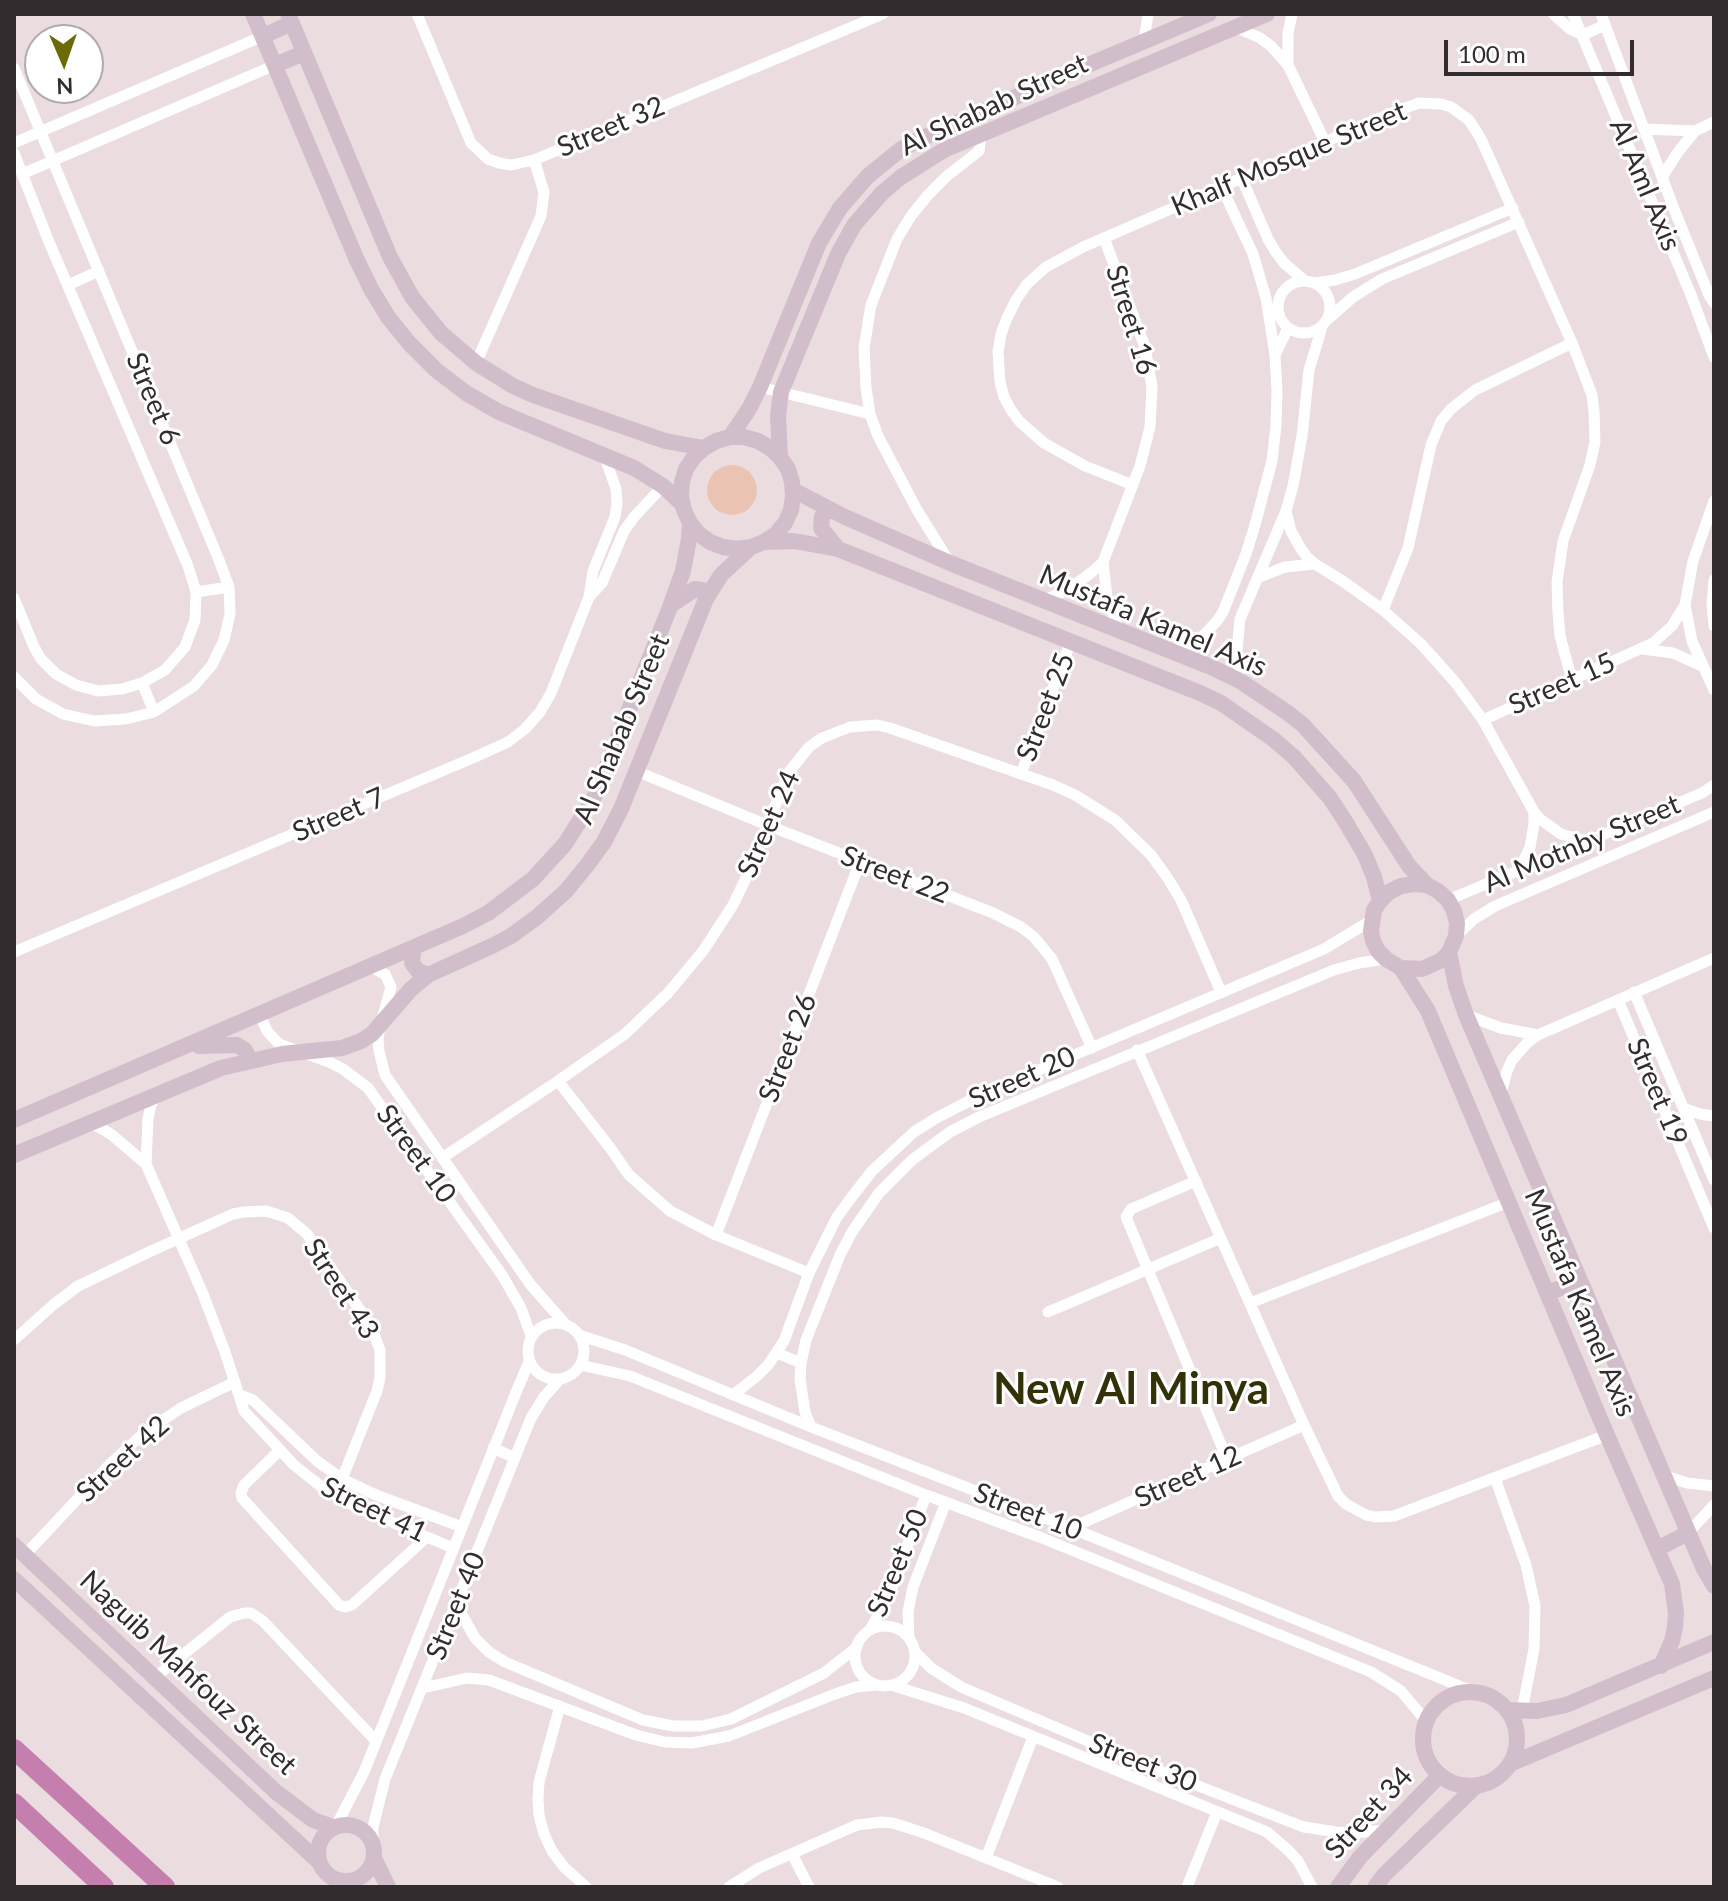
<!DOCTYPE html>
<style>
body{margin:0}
#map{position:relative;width:1728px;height:1901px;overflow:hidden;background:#eadcdf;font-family:Lato,sans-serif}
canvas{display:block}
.frame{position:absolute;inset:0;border:16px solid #322c2e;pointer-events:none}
.north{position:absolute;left:24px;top:24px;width:80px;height:80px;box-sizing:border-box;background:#fff;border:2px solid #adabab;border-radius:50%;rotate:178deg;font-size:22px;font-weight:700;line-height:32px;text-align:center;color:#322c2e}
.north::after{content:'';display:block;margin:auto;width:28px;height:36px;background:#6b6a07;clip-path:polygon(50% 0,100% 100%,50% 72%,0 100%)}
.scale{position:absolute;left:1444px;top:40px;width:190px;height:36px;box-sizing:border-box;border:4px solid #322c2e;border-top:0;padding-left:10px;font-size:24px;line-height:28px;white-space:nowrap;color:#322c2e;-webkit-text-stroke:6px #fff;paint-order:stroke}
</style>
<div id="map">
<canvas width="1728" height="1901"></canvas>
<div class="frame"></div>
<div class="north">N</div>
<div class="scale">100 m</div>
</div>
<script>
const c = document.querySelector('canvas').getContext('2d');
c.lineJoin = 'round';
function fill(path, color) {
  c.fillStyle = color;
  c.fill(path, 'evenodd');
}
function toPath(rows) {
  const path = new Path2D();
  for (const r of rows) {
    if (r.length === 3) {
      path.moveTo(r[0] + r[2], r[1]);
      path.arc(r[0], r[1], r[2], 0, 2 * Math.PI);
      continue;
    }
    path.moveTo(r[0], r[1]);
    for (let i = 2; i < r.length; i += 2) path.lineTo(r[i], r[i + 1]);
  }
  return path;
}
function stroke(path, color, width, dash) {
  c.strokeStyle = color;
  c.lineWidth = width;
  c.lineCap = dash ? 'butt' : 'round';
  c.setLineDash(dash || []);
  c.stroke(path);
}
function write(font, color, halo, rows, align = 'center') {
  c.font = font + ' Lato,sans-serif';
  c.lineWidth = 6;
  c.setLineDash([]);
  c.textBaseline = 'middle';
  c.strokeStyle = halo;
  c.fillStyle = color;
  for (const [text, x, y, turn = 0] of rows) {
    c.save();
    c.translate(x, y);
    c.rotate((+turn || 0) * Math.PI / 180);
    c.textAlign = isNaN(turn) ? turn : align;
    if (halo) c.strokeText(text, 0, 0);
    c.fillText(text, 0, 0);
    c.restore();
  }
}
fill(toPath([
 [732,490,25]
]), '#eac3b3');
stroke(toPath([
 [417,14,471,143,488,159,499,163,511,165,534,160,883,14],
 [1553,14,1570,29,1583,35,1605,25],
 [1573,14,1691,295,1714,357],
 [1601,14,1674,209,1709,295,1714,303],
 [1235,27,1260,38,1271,46,1288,65,1325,142],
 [1144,41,1148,14],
 [1288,65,1288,33,1292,14],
 [14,68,219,560,229,587,230,614,224,640,212,665,194,686,154,712,126,719,94,721,63,714,36,699,14,677],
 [1644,129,1695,131,1714,122],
 [14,143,263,36],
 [14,153,49,242,188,566,196,592,195,620,185,647,165,670,142,683,122,689,98,691,76,685,56,674,41,659,34,647,14,598],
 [22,174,275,65],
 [1662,177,1678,152,1695,131],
 [1242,179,1268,239,1275,251,1284,263,1305,281],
 [1304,307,26],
 [1315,283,1335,280,1355,274,1513,208],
 [68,285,99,271],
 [1328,319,1353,297,1382,279,1519,222],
 [1275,355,1288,328],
 [476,363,541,216,544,192,534,160],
 [760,387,870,414],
 [1133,485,1085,466,1044,443,1020,422,1011,410,1004,397,1000,382,998,352,1001,334,1007,318,1016,300,1027,284,1046,267,1083,247,1394,112,1419,103,1441,104,1451,107,1469,120,1481,139,1572,343,1592,395,1594,411,1595,442,1590,465,1563,541,1557,582,1558,612,1560,636,1572,680],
 [1714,501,1693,561,1685,605,1692,641,1714,690],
 [1286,511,1291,531,1301,549,1307,557,1315,564,1344,582,1383,610,1421,644,1455,682,1483,720,1534,812,1540,819,1561,834,1586,841],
 [1103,562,1107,597,1119,630],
 [950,563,917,510,878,436,870,414,866,388,864,348,871,305,897,239,911,216,928,195,947,176,979,151,981,135],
 [1259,577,1285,567,1315,564],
 [1714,580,1712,604,1714,626],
 [196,592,229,587],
 [589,597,602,583,624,531,634,517,663,486],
 [1041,601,1068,590,1092,572,1103,562,1140,466,1150,427,1152,387,1145,347,1104,238],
 [1383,610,1408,548,1431,445,1441,421,1451,409,1475,390,1572,343],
 [1643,649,1673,653,1702,666],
 [1172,651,1183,647,1202,637,1217,621,1223,612,1246,554,1255,525,1272,461,1276,426,1277,391,1275,355,1266,298,1253,254,1222,188],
 [1240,681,1237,650,1240,619,1286,511,1293,486,1302,436,1309,370,1322,327],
 [142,683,154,712],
 [1483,720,1653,643,1672,626,1685,605],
 [636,771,767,825,993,913,1021,927,1034,937,1052,959,1092,1048],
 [1021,774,1071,641],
 [1520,869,1530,847,1534,824,1534,812],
 [1448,900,1702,793,1714,785],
 [1457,935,1474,919,1495,906,1714,812],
 [14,952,475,757,508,742,525,729,540,712,551,693,589,597,593,571,615,517,617,503,616,489,604,455],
 [371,967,385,974,391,987,380,1026,378,1039,379,1051,385,1075,530,1284,566,1325],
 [1634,992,1714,1180],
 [1618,1000,1714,1228],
 [260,1015,267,1031,279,1044,329,1062,343,1069,368,1088,502,1275,521,1308,531,1336],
 [1466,1015,1501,1028,1538,1035],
 [1137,1050,1304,1425,1338,1496,1346,1504,1366,1515,1375,1517,1394,1516,1607,1435],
 [558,1081,611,1149,629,1175,670,1211,716,1235,809,1273],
 [1501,1093,1507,1071,1512,1060,1528,1042,1538,1035,1714,958],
 [1683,1108,1700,1114,1714,1116],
 [89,1124,99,1127,112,1135,146,1164,203,1294,225,1352,244,1411,294,1465,323,1488,354,1506,453,1548],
 [442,1158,558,1081,625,1034,668,993,703,951,733,905,745,880,789,772,809,747,822,738,850,727,877,725,890,728,967,755,1053,785,1075,795,1115,820,1151,855,1167,877,1181,900,1221,992],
 [146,1164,148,1119,151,1105,157,1095],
 [1196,1181,1131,1209,1126,1217,1227,1459],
 [716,1235,860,862],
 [1250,1303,1509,1202],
 [1048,1312,1221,1238],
 [556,1351,28],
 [579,1335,625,1350,811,1427,1071,1528,1477,1693],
 [14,1340,53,1305,78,1286,149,1252,233,1214,244,1212,266,1211,288,1218,307,1234,370,1324,380,1350,380,1377,377,1391,342,1479],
 [777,1353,801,1363],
 [580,1365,630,1376,926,1495,1042,1538,1371,1672,1401,1691,1426,1721],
 [240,1395,253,1400,317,1461,342,1479,376,1495,462,1527],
 [733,1395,757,1376,768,1365,784,1341,809,1273,837,1217,854,1194,872,1171,914,1132,938,1117,987,1092,1324,949,1372,920],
 [811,1427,805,1412,800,1379,801,1363,806,1340,840,1255,852,1232,879,1193,912,1160,950,1132,979,1117,1334,970,1359,963,1386,959],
 [493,1448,515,1458],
 [280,1450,244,1485,241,1493,242,1498,339,1605,345,1607,352,1605,427,1537],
 [1663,1475,1687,1483,1714,1486],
 [1495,1478,1526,1565,1535,1606,1534,1649,1522,1711],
 [1071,1528,1304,1425],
 [1688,1533,1714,1505],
 [25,1555,111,1463,145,1432,181,1408,235,1382],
 [456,1604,475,1638,489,1652,505,1662,643,1720,673,1726,702,1726,731,1719,824,1673,857,1647],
 [885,1656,30],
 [870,1630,889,1596,926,1495],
 [909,1638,908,1612,913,1587,946,1502],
 [915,1652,931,1668,961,1687,1142,1764,1288,1821,1304,1827,1336,1832,1353,1833,1385,1830],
 [154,1678,230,1617,244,1613,251,1613,263,1621,376,1741],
 [891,1685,964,1708,1267,1832,1288,1850,1298,1861,1312,1887],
 [423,1688,467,1678,489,1680,636,1735,665,1742,692,1743,729,1736,835,1694,856,1687,876,1685],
 [560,1706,539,1782,538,1799,539,1815,544,1834,552,1851,564,1867,586,1887],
 [336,1826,364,1772,517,1390,529,1362],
 [373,1843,373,1827,385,1779,531,1418,544,1397,560,1379],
 [792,1854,809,1887],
 [986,1858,1033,1737],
 [729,1887,759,1868,857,1825,882,1822,893,1823,924,1833,1058,1887],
 [1187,1887,1217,1812]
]), '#fff', 11);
stroke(toPath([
 [253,14,356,258,371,289,388,317,409,343,436,370,466,393,499,412,634,468,663,486,682,504],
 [288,14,390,257,412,297,441,333,476,363,513,386,533,395,665,441,704,448],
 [263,36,292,23],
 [275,65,304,53],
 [730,437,749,409,760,387,819,243,840,208,868,176,900,150,918,140,1088,65,1209,14],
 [780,457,778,416,781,392,838,254,854,225,882,193,901,177,944,150,1267,14],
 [793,490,845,517,950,563,1211,667,1240,681,1288,713,1303,725,1354,781,1409,866,1427,885,1438,891,1448,900,1454,911,1457,923,1456,936,1449,952,1442,960,1422,969,1401,968,1386,959,1378,951,1373,941,1371,931,1374,910,1380,901,1389,892,1401,886,1414,884,1427,885],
 [829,510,822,516,821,528,838,549],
 [764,542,794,541,838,549,1200,693,1221,703,1273,739,1294,757,1330,798,1345,821,1365,855,1374,877,1380,901],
 [671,605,695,589,702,590,706,599],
 [415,947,413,952,412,963,418,971,428,975],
 [1449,952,1456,986,1466,1015,1704,1569,1714,1586],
 [1401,968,1428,1011,1607,1435,1672,1584,1676,1613,1675,1627,1672,1641,1661,1666],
 [199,1046,237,1045,245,1050,250,1060],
 [14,1120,463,926,488,913,533,879,565,844,594,798,670,607,683,571,689,539,690,523,684,510,681,496,682,482,686,469,694,457,704,448,716,441,730,437,744,437,758,441,770,448,780,457,788,469,792,482,793,496,791,510,785,523,776,534,764,542,751,547,737,549,723,547,710,542,699,534,690,523],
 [14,1155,221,1068,282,1054,342,1048,361,1041,372,1034,411,989,428,975,494,945,511,936,537,917,566,891,588,864,604,842,621,809,706,599,721,575,751,547],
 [1548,1293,1580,1280],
 [14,1545,276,1792,313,1820,333,1827],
 [1657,1549,1688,1533],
 [14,1579,319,1862],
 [1470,1739,47],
 [1507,1710,1537,1711,1566,1705,1714,1642],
 [1510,1764,1714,1678],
 [346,1853,28],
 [374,1858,388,1887],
 [1338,1887,1360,1857,1440,1775],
 [1375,1887,1384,1875,1476,1786]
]), '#d1beca', 16);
stroke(toPath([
 [14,1749,165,1887],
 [14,1803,104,1887]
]), '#c57faf', 20);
write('28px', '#322c2e', '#fff', [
 ["Al Shabab Street",994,105,-25],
 ["Street 32",611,127,-23],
 ["Khalf Mosque Street",1289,159,-23],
 ["Al Aml Axis",1645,185,67],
 ["Street 16",1131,320,73],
 ["Street 6",153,399,67],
 ["Mustafa Kamel Axis",1153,621,23],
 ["Street 15",1562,684,-24],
 ["Street 25",1046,707,-69],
 ["Al Shabab Street",622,729,-67],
 ["Street 7",339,815,-23],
 ["Street 24",769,824,-66],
 ["Al Motnby Street",1582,844,-23],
 ["Street 22",895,875,21],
 ["Street 26",788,1048,-69],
 ["Street 20",1022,1078,-24],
 ["Street 19",1657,1092,67],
 ["Street 10",416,1154,54],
 ["Street 43",341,1289,57],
 ["Mustafa Kamel Axis",1580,1303,67],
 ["Street 42",123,1459,-42],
 ["Street 12",1188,1477,-24],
 ["Street 41",374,1510,26],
 ["Street 10",1028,1512,21],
 ["Street 50",898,1563,-67],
 ["Street 40",456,1606,-68],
 ["Naguib Mahfouz Street",188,1673,43],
 ["Street 30",1143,1763,22],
 ["Street 34",1369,1813,-47]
]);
write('bold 44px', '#323107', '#fff', [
 ["New Al Minya",1131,1390]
]);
</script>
